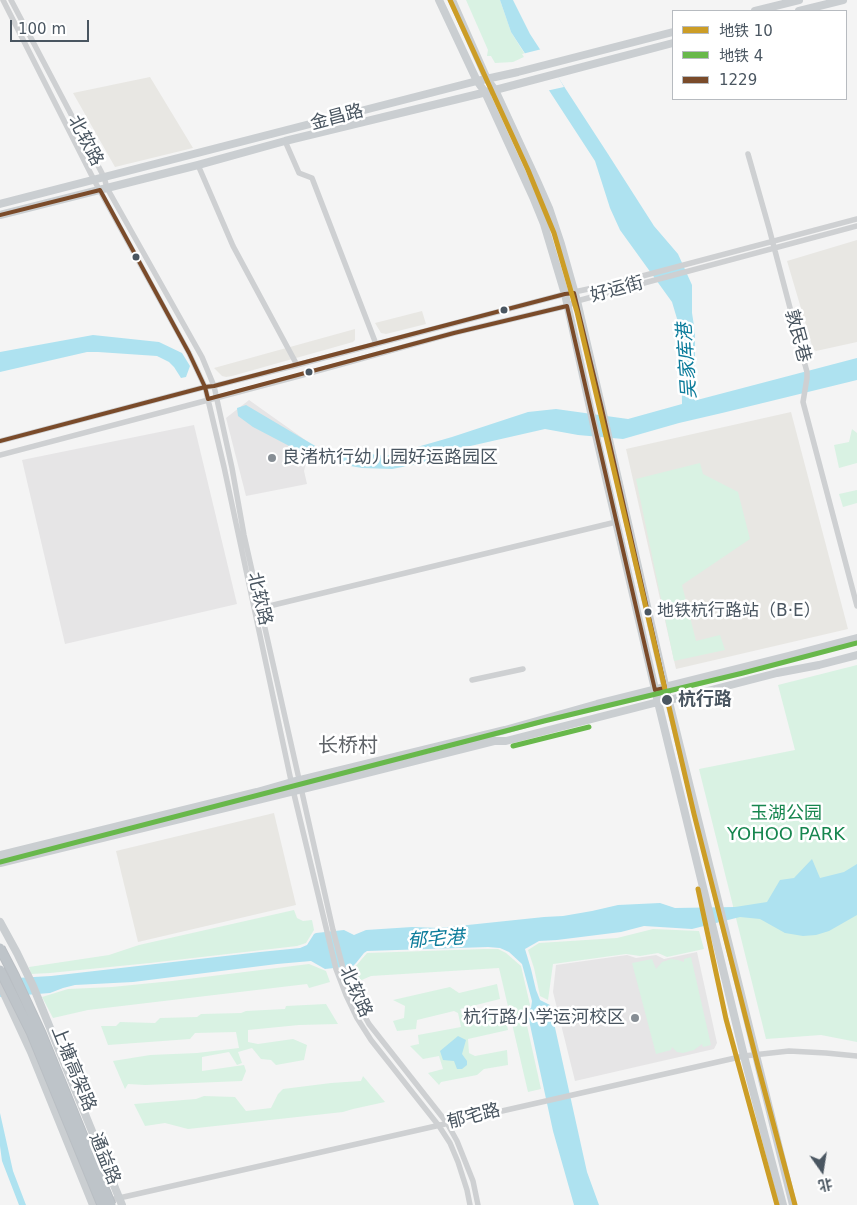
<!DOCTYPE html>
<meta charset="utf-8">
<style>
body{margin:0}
#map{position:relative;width:857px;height:1205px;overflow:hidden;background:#f4f4f4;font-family:"DejaVu Sans","Noto Sans SC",sans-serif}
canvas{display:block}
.legend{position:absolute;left:672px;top:10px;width:175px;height:90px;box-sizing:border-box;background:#fff;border:1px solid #b7bbc0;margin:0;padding:6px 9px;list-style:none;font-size:15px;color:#4a5661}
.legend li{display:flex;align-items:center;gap:10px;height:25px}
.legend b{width:25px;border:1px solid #b7bbc0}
.north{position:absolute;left:797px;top:1145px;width:50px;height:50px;-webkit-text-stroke:4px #fff;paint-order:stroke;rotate:167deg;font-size:14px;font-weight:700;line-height:20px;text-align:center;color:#4a5661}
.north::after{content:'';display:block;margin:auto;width:18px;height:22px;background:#4a5661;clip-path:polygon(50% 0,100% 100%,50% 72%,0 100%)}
.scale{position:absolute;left:10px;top:20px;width:79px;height:22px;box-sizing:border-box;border:2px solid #4a5661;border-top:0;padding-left:6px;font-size:15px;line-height:18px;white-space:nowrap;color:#4a5661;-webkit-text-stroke:4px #fff;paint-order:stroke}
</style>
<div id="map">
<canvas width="857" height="1205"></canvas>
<ul class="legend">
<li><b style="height:6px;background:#cc9d26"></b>地铁 10</li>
<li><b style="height:6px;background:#68b84b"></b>地铁 4</li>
<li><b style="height:6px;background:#7a4b2a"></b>1229</li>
</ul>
<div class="north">北</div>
<div class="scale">100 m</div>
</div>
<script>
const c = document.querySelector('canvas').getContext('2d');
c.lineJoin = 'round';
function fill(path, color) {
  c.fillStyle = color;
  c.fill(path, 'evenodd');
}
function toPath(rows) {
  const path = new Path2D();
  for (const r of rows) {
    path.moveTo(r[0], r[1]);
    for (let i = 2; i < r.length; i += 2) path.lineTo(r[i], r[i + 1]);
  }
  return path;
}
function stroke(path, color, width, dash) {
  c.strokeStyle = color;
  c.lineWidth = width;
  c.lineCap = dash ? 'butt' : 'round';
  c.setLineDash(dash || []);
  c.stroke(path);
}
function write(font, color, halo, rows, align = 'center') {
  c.font = font + ' "DejaVu Sans","Noto Sans SC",sans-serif';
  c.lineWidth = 5;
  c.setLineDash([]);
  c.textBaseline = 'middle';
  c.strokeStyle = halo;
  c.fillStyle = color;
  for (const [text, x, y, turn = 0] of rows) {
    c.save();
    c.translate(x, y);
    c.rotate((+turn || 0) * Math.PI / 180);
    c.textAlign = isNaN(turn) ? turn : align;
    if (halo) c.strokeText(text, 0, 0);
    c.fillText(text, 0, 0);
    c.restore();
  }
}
fill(toPath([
 [150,77,193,148,115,167,73,93],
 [857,240,857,342,816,351,813,349,787,261],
 [422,311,426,324,386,334,381,333,375,323],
 [355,329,355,340,353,342,232,376,226,377,222,376,214,368],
 [791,412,848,629,676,669,626,449],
 [274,813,296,905,138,942,116,851]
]), '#e8e7e3');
fill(toPath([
 [249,400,311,444,304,471,307,484,246,496,226,418],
 [194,425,237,604,65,644,22,460],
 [697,952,717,1043,714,1049,575,1081,553,992,556,965,627,955,636,958,656,955,664,959]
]), '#e6e5e6');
fill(toPath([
 [466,0,500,0,511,32,526,56,513,62,495,63,491,56,487,56,488,50],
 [852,429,857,433,857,463,839,468,834,445,849,442],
 [700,463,703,474,738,492,750,539,682,585,696,641,720,635,725,650,674,661,636,479],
 [857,490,857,503,843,507,839,494],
 [857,665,857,1042,821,1035,766,1039,699,769,795,750,778,685],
 [294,910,297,918,303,921,312,920,314,930,306,943,297,946,150,963,50,973,31,974,29,967,109,955,139,945],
 [653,929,699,931,704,949,667,957,658,953,640,956,626,954,553,964,548,1000,540,996,534,968,528,950,539,943,617,938],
 [484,949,498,949,506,953,521,966,530,1005,524,1012,541,1089,528,1092,499,968,371,976,357,982,351,968,355,967,367,953],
 [691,957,711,1045,703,1047,702,1044,694,1050,683,1053,677,1052,672,1047,671,1050,656,1054,632,963,652,959,656,969,662,962,671,959,678,960,684,962,684,959],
 [309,964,326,971,330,982,309,988,307,984,88,1010,53,1018,42,997,68,989,112,987,172,981],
 [497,984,500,999,460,1009,470,1022,504,1013,508,1030,468,1039,469,1053,475,1056,507,1050,508,1065,484,1069,477,1075,441,1082,439,1085,428,1073,443,1069,439,1056,423,1059,410,1046,419,1044,418,1035,461,1027,458,1013,454,1011,417,1020,416,1029,397,1031,393,1021,404,1018,405,1006,393,1000,450,987,459,993],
 [326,1004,338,1024,299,1025,248,1030,248,1042,258,1044,293,1039,307,1045,304,1060,276,1065,271,1060,261,1059,252,1048,238,1052,242,1063,237,1065,229,1052,202,1057,202,1071,244,1065,246,1071,242,1081,145,1085,128,1084,125,1089,113,1061,150,1055,197,1053,239,1048,236,1032,195,1033,190,1039,108,1045,101,1026,116,1026,120,1022,155,1023,160,1018,197,1017,201,1014,241,1013,246,1011,285,1009,286,1006],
 [363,1076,385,1102,353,1109,343,1112,188,1129,165,1123,145,1126,134,1104,196,1099,204,1096,235,1097,246,1111,271,1108,278,1094,283,1089,331,1083,361,1081]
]), '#d9f2e3');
fill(toPath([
 [500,0,513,0,530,34,608,154,654,226,678,254,692,285,692,313,695,332,695,375,697,400,857,358,857,380,722,413,679,423,623,439,578,435,545,429,466,447,423,463,392,469,362,468,316,460,253,427,238,416,237,408,246,405,317,447,386,456,452,437,528,412,556,409,628,419,682,404,681,332,672,302,620,230,610,208,595,161,511,32],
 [93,335,159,342,182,353,190,366,186,377,181,378,174,367,169,362,157,356,98,352,87,352,0,372,0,352],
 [812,859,820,878,844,872,857,864,857,915,829,931,816,935,803,936,785,933,760,919,740,917,692,929,644,926,621,932,557,940,539,941,525,949,531,969,536,990,540,1000,550,1005,587,1172,599,1205,574,1205,553,1131,527,1011,531,1008,532,1001,522,964,509,952,500,948,488,947,367,951,364,953,356,963,353,966,325,969,311,961,277,964,133,982,75,985,63,988,50,993,0,997,0,979,51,976,260,952,300,948,307,945,314,934,316,933,344,930,354,935,366,930,412,927,439,928,544,917,563,916,592,911,618,905,660,903,675,908,735,907,767,902,780,880,794,878],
 [458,1036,466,1040,462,1054,467,1061,467,1065,462,1069,457,1069,454,1061,443,1060,440,1051],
 [0,1113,13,1171,26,1205,19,1205,2,1161,0,1146]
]), '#aee2f0');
fill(toPath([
 [542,49,564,87,546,91,522,54]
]), '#f4f4f4');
stroke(toPath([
 [3,0,94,180,189,353,205,387,224,467,293,790,336,969,346,995,357,1018,371,1040,439,1126,450,1143,458,1162,467,1190,470,1205],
 [11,0,104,177,107,188,202,357,214,386,232,468,244,535,333,930,343,968,357,1002,369,1024,447,1123,457,1141,473,1181,478,1205],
 [285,141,299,173,312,178,376,344],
 [748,154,769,228,804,361,807,372,807,378,803,402,857,606],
 [198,165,233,246,297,365],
 [0,441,205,387,214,386,297,365,565,294,616,283,857,219],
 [0,455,299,376,454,333,567,306,577,301,857,226],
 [261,608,616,522],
 [472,680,523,669],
 [106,1201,744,1056,789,1051,826,1053,857,1056]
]), '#ced0d2', 5.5);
stroke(toPath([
 [439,0,477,81,485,92,533,197,544,224,565,294,598,444,658,702,744,1056,783,1205],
 [452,0,487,79,495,90,537,181,549,208,561,244,577,301,602,409,667,694,793,1205],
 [755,11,799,0],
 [799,11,843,0],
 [0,204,477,81,518,72,673,32],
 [0,215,198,165,285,141,495,90,673,43],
 [0,855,257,792,292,782,505,730,597,704,789,656,857,638],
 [0,863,331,782,494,741,506,741,658,702,688,696,777,673,819,665,857,655],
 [0,922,17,953,33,986,122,1205],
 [0,985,31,1052,93,1205]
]), '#caced1', 8);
const highwayBridge = toPath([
 [0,948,14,975,41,1033,111,1205],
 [0,970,31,1032,102,1205]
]);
stroke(highwayBridge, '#b9bec3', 11, []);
stroke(highwayBridge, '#bec4c9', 9);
stroke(toPath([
 [0,215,100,190,189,353,205,387],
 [574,293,602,409,665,688,655,690,567,306,454,333,208,399,205,387,214,386,565,294,574,293],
 [0,441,205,387]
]), '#7a4b2a', 4);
stroke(toPath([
 [450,0,528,170,554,233,577,312,694,814,758,1066,795,1205],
 [698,889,726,1019,777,1205]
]), '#cc9d26', 5);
stroke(toPath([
 [513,746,589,727],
 [0,862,544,721,743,673,857,643]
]), '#68b84b', 5);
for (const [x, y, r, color] of [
 [136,257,4.5,"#4a5661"],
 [504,310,4.5,"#4a5661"],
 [309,372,4.5,"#4a5661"],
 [272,458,5,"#868d94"],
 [648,612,4.5,"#4a5661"],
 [667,700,6,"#4a5661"],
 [635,1018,5,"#868d94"]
]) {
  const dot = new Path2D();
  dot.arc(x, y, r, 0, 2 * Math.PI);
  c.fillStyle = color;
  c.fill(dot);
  stroke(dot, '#fff', 2);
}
write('17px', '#4a5661', '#fff', [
 ["地铁杭行路站（B·E）",657,612]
], 'left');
write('18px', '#4a5661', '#fff', [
 ["金昌路",337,118,-15],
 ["北软路",85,141,62],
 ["好运街",617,290,-15],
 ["敦民巷",797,336,75],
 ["北软路",259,599,77],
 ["北软路",355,992,66],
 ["上塘高架路",73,1069,68],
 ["郁宅路",474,1117,-14],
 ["通益路",104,1159,68]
]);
write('18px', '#4a5661', '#fff', [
 ["良渚杭行幼儿园好运路园区",282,458],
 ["杭行路小学运河校区",625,1018,"right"]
], 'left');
write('bold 18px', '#4a5661', '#fff', [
 ["杭行路",678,700]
], 'left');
write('18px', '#17864f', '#fff', [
 ["玉湖公园",786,814],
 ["YOHOO PARK",786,835]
]);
write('italic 19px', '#0c7c9b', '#fff', [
 ["吴家库港",688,361,-94],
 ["郁宅港",436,940,-4]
]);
write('20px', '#5f6368', '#fff', [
 ["长桥村",348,747]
]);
</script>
